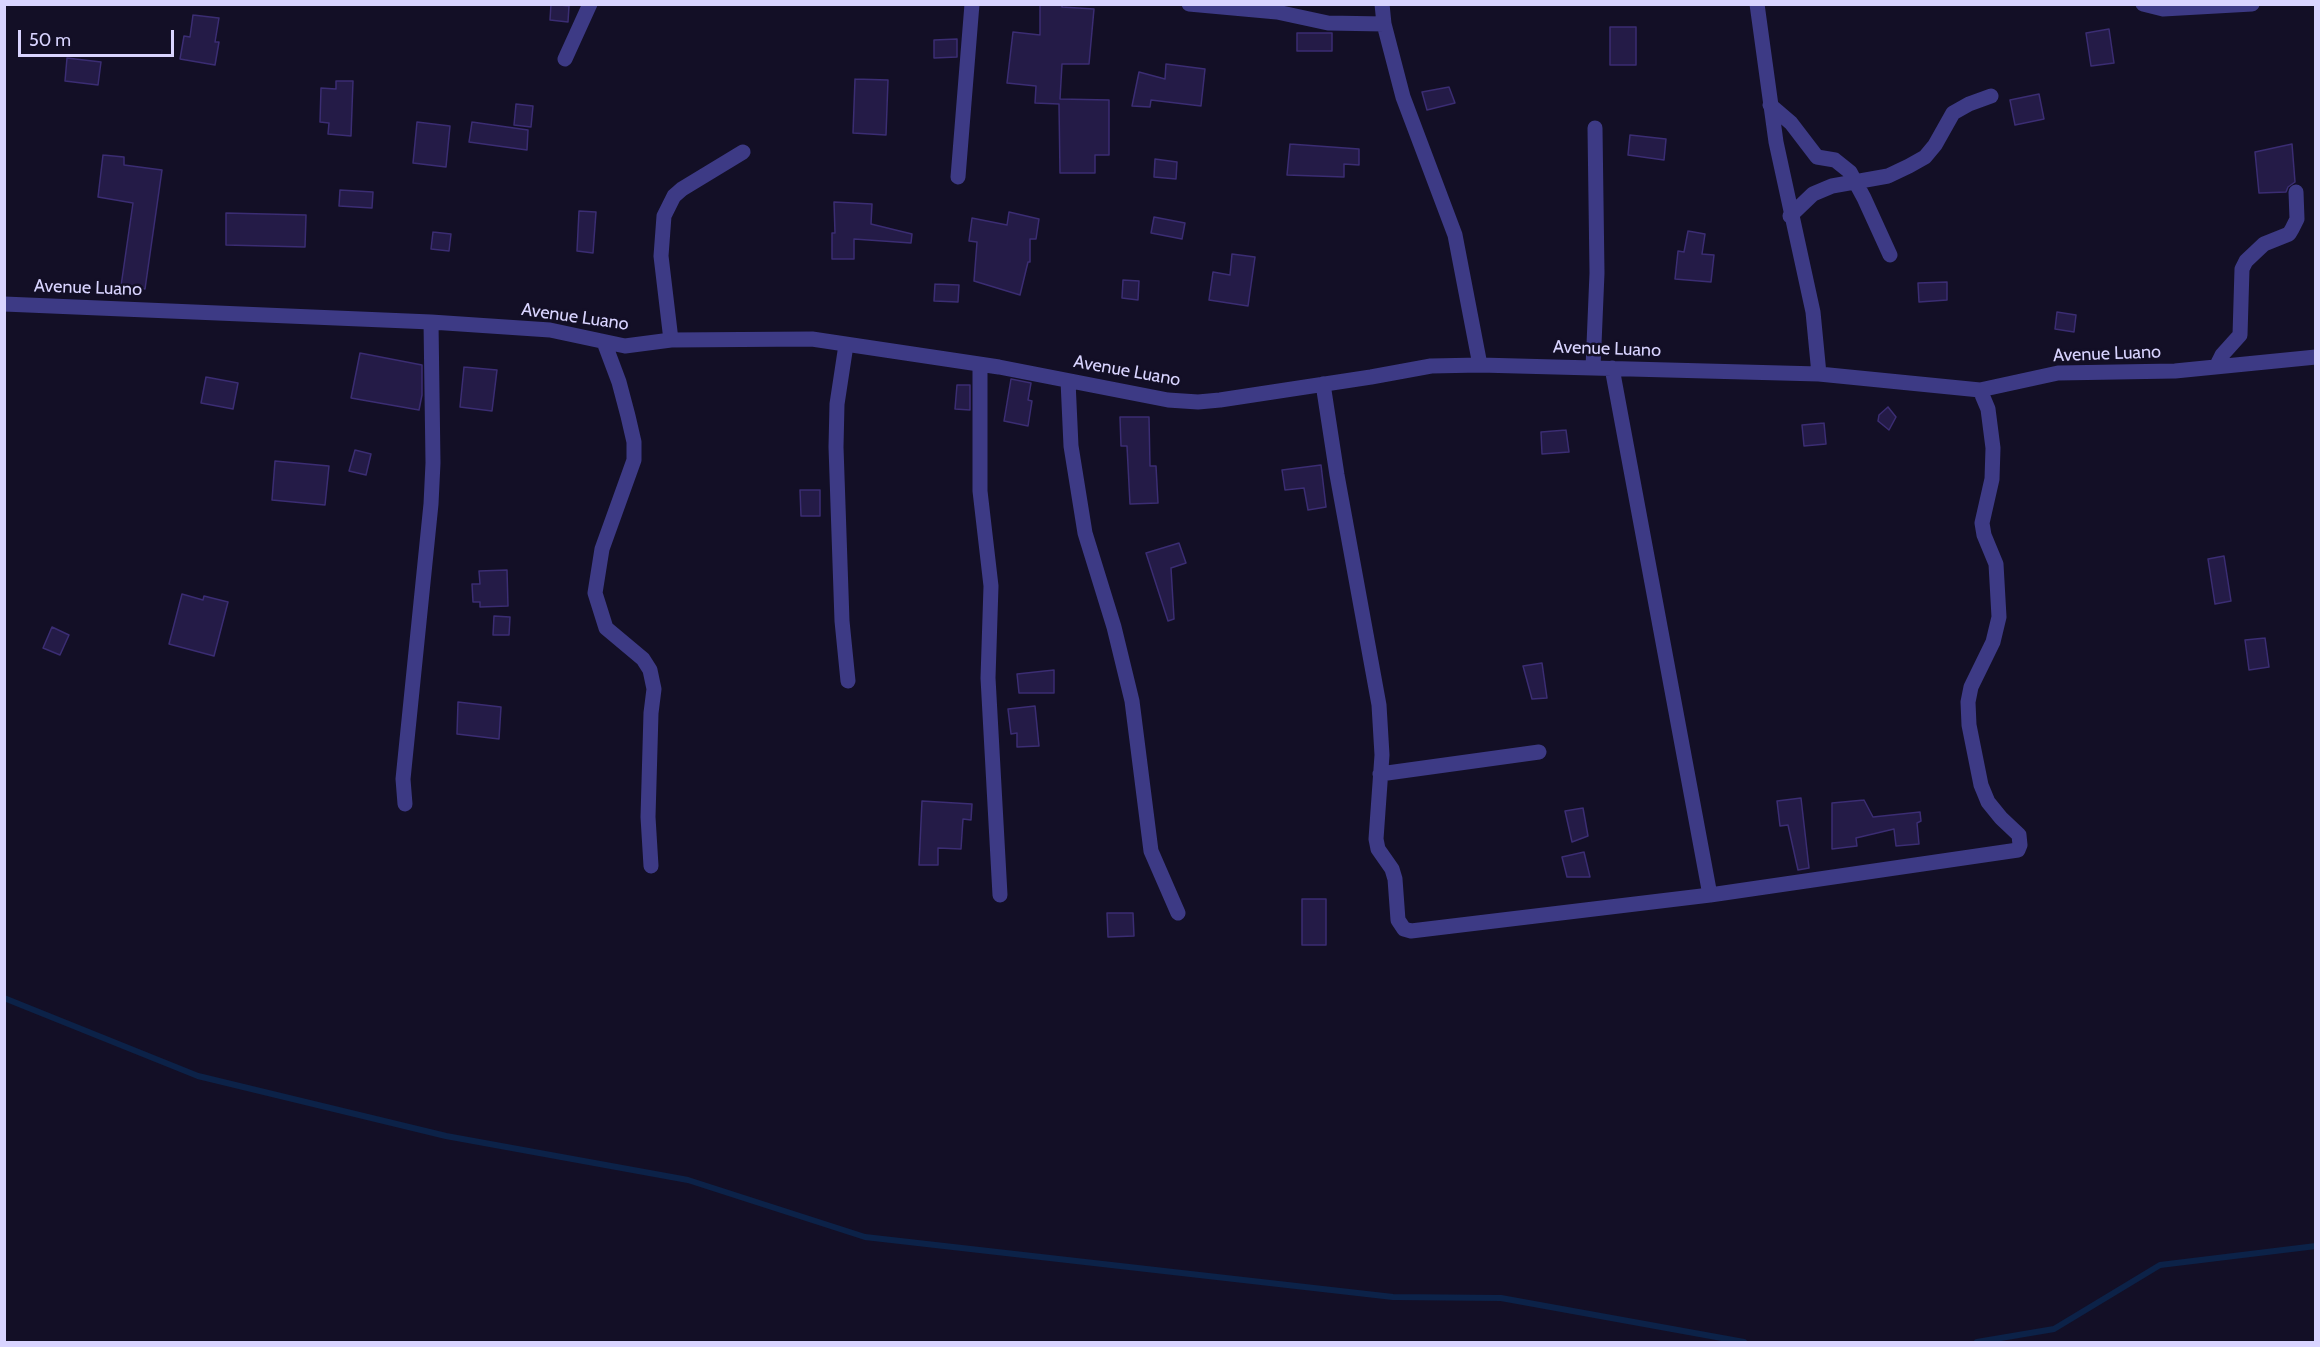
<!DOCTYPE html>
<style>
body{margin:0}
#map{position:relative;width:2320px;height:1347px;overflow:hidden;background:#130f26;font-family:Cabin,sans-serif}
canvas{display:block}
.frame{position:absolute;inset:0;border:6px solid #d9d4ff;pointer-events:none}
.scale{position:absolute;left:18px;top:30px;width:156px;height:27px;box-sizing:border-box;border:3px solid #d9d4ff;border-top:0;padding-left:8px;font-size:18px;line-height:21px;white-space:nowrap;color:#d9d4ff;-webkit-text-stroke:4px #130f26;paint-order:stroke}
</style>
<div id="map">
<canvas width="2320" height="1347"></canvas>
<div class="frame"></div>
<div class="scale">50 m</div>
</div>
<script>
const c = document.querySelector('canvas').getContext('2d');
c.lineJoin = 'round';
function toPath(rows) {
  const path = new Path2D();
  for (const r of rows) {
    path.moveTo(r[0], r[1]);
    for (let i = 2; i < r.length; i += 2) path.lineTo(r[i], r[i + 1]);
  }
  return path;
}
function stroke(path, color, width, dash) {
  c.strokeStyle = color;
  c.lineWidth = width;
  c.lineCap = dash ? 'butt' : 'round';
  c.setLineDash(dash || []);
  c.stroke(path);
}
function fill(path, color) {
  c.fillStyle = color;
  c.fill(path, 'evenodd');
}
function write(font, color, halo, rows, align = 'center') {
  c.font = font + ' Cabin,sans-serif';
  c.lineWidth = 5;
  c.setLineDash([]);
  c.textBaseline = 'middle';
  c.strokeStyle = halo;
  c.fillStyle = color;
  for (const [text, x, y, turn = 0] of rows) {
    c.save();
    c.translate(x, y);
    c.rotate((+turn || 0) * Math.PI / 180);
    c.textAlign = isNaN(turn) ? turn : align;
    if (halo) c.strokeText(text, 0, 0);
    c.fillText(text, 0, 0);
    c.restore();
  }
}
stroke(toPath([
 [4,998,198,1076,446,1136,688,1180,865,1237,1393,1297,1501,1298,1744,1342],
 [1977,1342,2054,1329,2160,1265,2316,1246]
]), '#0c2248', 6);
const building = toPath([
 [551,4,569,6,568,22,550,20,551,4],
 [1040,4,1062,4,1062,7,1094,9,1089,64,1062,64,1060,99,1109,100,1109,155,1095,155,1095,173,1060,173,1059,104,1035,103,1036,86,1007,83,1013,32,1040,35,1040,4],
 [193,15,219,18,215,42,219,42,215,65,180,59,184,36,190,37,193,15],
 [1610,27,1636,27,1636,65,1610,65,1610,27],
 [2109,29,2114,63,2091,66,2086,33,2109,29],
 [1297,33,1332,33,1332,51,1297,51,1297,33],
 [957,39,957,57,934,58,934,40,957,39],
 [67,58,101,62,98,85,65,81,67,58],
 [1166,64,1205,69,1201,106,1151,100,1150,107,1132,106,1139,72,1165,79,1166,64],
 [855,79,888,80,886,135,853,133,855,79],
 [336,81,353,81,351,136,328,134,329,123,320,122,321,88,336,89,336,81],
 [1449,87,1455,103,1427,110,1422,92,1449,87],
 [2039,94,2044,119,2015,125,2010,100,2039,94],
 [516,104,533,106,531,127,514,125,516,104],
 [417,122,450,126,446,167,413,163,417,122],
 [472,122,528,130,527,150,469,142,472,122],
 [1630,135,1666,139,1664,160,1628,155,1630,135],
 [1290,144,1359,149,1359,165,1344,164,1344,177,1287,175,1290,144],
 [2292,144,2295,182,2288,187,2286,192,2259,193,2255,152,2292,144],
 [103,155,124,157,124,165,162,170,145,289,121,286,133,203,98,197,103,155],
 [1155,159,1177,162,1176,179,1154,177,1155,159],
 [340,190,373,192,372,208,339,206,340,190],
 [834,202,872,204,871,224,912,234,911,243,854,239,854,259,832,259,832,233,835,233,834,202],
 [579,211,596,212,593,253,577,251,579,211],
 [1009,212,1039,219,1036,239,1030,239,1030,262,1028,262,1020,295,974,281,977,242,969,241,972,218,1007,225,1009,212],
 [226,213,306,215,305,247,226,245,226,213],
 [1154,217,1185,223,1182,239,1151,233,1154,217],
 [1688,231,1705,234,1702,254,1714,255,1711,282,1675,279,1678,251,1684,252,1688,231],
 [433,232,451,234,449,251,431,249,433,232],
 [1232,254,1255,257,1248,306,1209,300,1213,272,1230,275,1232,254],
 [1123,280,1139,281,1138,300,1122,298,1123,280],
 [1947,282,1947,300,1919,302,1918,283,1947,282],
 [935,284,959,285,958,302,934,301,935,284],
 [2057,312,2076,315,2074,332,2055,329,2057,312],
 [360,353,422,365,422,395,419,410,351,398,360,353],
 [464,367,497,370,492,411,460,407,464,367],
 [206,377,238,383,233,409,201,403,206,377],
 [1011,379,1031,383,1028,400,1032,401,1028,426,1004,421,1011,379],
 [957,385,970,385,970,410,955,409,957,385],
 [1888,407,1896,417,1889,430,1878,421,1879,415,1888,407],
 [1120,417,1149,417,1150,466,1156,466,1158,503,1130,504,1127,446,1121,446,1120,417],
 [1824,423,1826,444,1804,446,1802,425,1824,423],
 [1566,430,1569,452,1542,454,1541,432,1566,430],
 [355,450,371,454,366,475,349,471,355,450],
 [275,461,329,466,325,505,272,500,275,461],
 [1321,465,1326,507,1308,510,1304,488,1285,490,1282,470,1321,465],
 [800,490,820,490,820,516,801,516,800,490],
 [1179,543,1186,563,1171,568,1174,619,1168,621,1146,553,1179,543],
 [2224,556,2231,601,2215,604,2208,559,2224,556],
 [507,570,508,606,480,607,480,602,473,602,472,584,480,584,479,571,507,570],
 [182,594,203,600,204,596,228,602,214,656,169,644,182,594],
 [494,616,510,617,509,635,493,635,494,616],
 [52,627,69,635,60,655,43,648,52,627],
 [2265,638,2269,667,2249,670,2245,640,2265,638],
 [1542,663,1547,698,1532,699,1523,666,1542,663],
 [1054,670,1054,693,1019,693,1017,674,1054,670],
 [458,702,501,707,499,739,457,734,458,702],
 [1035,706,1039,746,1017,747,1017,733,1011,734,1008,709,1035,706],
 [1801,798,1809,868,1798,870,1788,825,1780,826,1777,801,1801,798],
 [1864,800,1873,817,1920,812,1921,821,1917,823,1919,844,1896,846,1894,829,1856,838,1857,846,1832,849,1832,803,1864,800],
 [922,801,972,804,971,820,963,819,961,849,938,848,938,865,919,865,922,801],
 [1583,808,1588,836,1572,842,1565,811,1583,808],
 [1584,852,1590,877,1567,877,1562,857,1584,852],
 [1302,899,1326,899,1326,945,1302,945,1302,899],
 [1107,913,1133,913,1134,936,1108,937,1107,913]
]);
fill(building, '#241b47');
stroke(building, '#3b2d73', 1.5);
stroke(toPath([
 [1189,4,1277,12,1328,23,1384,24],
 [1382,4,1384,24,1403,97,1455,235,1480,365],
 [1757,4,1776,142,1813,312,1819,374],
 [2143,4,2163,9,2252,4],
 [565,59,590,4],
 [1770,105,1791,123,1817,157,1835,160,1850,172,1864,198,1890,255],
 [958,177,972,4],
 [1790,216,1813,194,1832,186,1888,176,1909,166,1925,157,1935,145,1953,113,1969,104,1991,96],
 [4,304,431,322,550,330,625,346,671,340,812,339,999,367,1168,400,1198,402,1220,400,1371,377,1431,366,1480,365,1819,374,1980,390,2058,373,2175,371,2316,357],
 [671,340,661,256,664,216,674,196,682,189,743,152],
 [604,342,619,382,628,416,634,442,634,460,602,549,595,593,606,628,643,659,650,670,654,689,651,713,648,817,651,866],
 [846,345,837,404,836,447,842,621,848,681],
 [980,365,980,491,991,586,988,678,1000,895],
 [2216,367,2222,355,2240,335,2242,269,2246,261,2264,244,2289,234,2292,229,2297,219,2296,192],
 [1593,368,1597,273,1595,128],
 [1612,368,1710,895],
 [1068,381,1071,446,1085,533,1114,627,1132,701,1151,851,1178,913],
 [1323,384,1337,475,1379,705,1382,755,1376,839,1378,849,1392,869,1395,879,1398,920,1404,929,1411,931,1710,895,2018,850,2020,845,2019,835,2001,818,1988,802,1981,785,1969,725,1968,702,1971,687,1993,642,1999,617,1996,564,1984,535,1982,523,1992,479,1993,448,1988,409,1980,390],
 [1380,774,1539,752],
 [405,804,403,779,431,504,433,463,431,322]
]), '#3d3a85', 15);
write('18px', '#d9d4ff', '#130f26', [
 ["Avenue Luano",88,288,2],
 ["Avenue Luano",575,317,8],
 ["Avenue Luano",1607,349,2],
 ["Avenue Luano",2107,354,-2],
 ["Avenue Luano",1127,371,10]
]);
</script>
